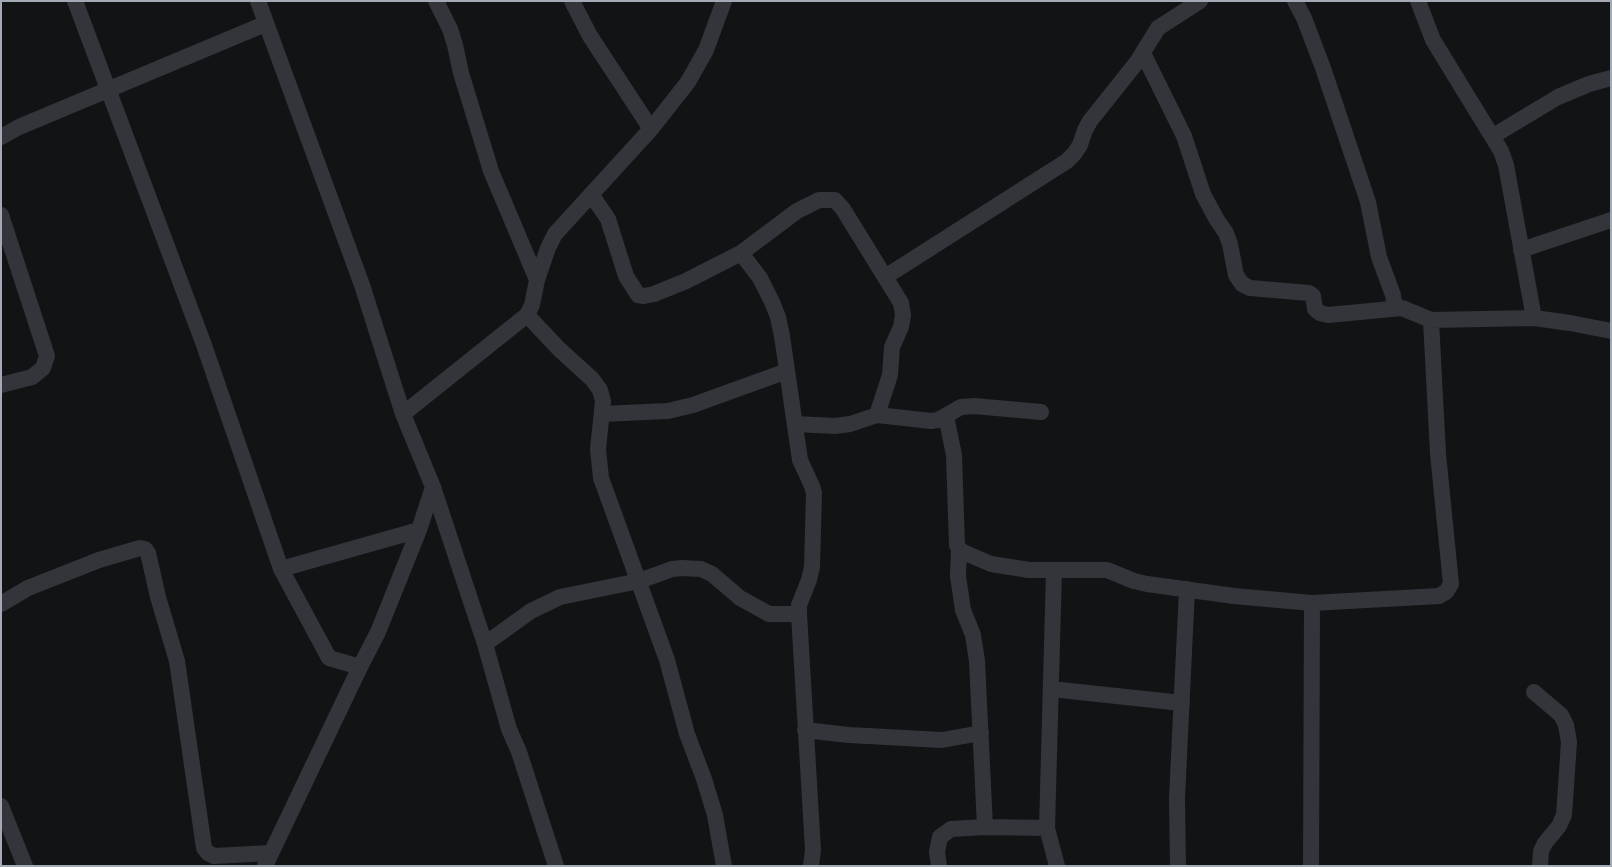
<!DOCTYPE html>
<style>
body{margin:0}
#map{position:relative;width:1612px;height:867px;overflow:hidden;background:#121314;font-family:Roboto,sans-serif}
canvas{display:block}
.frame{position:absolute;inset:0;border:2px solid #a3aab6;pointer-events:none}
</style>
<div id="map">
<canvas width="1612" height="867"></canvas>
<div class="frame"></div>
</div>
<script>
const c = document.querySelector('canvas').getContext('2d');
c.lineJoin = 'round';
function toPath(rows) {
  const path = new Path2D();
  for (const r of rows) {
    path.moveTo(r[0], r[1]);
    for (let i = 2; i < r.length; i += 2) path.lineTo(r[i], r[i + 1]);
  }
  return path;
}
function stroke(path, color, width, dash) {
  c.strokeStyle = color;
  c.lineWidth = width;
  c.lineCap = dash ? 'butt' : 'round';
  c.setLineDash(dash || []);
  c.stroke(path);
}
stroke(toPath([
 [75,1,204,345,281,569,329,658,360,667,378,632,419,530],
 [258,1,362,285,403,414,433,487,485,644,509,729,519,752,556,866],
 [436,1,450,29,455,45,461,73,491,171,537,280],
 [572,1,590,36,651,129],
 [1295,1,1304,18,1323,68,1368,202,1379,257,1393,295,1395,308],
 [1418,1,1433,40,1501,151,1506,165,1534,318],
 [1143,53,1184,136,1203,194,1217,220,1226,233,1230,244,1236,275,1242,284,1250,288,1309,293,1313,296,1315,309,1320,313,1328,315,1402,308,1431,320,1534,318,1570,323,1611,331],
 [1493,136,1558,97,1589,84,1611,78],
 [1,137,19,127,265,24],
 [591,194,608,219,626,276,638,295,644,296,654,294,686,281,741,253,797,211,819,200,835,200,843,209,901,303,903,315,901,327,892,347,890,375,877,415],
 [1,215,47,356,43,368,32,377,1,385],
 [1521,250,1611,220],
 [885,277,1067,161,1074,154,1080,145,1085,130,1090,121,1137,62,1158,28,1200,1],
 [527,315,559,349,592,379,600,390,603,401,598,449,601,478,667,660,687,734,704,779,715,815,724,866],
 [403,414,527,315,532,305,537,280,548,248,555,234,651,129,688,82,706,50,724,1],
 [602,414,668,411,693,405,787,371],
 [946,416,954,455,957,545,959,549,963,552,991,564,1029,570,1107,570,1134,581,1147,584,1234,596,1312,603,1439,596,1446,592,1451,584,1438,454,1431,320],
 [795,424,835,426,850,424,877,415,931,421,938,420,961,407,974,406,1041,412],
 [959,549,958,576,963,610,973,635,977,661,985,827],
 [281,569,419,530,433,487],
 [1054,571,1047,828,1057,866],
 [1,604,28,588,99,560,140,548,145,549,148,553,158,597,177,661,204,848,208,853,214,856,270,853],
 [799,614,813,850,811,866],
 [485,644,531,611,560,597,639,581,672,569,682,568,701,569,712,574,740,598,769,614,799,614,799,605,809,580,812,567,814,493,812,486,800,460,782,336,778,317,772,302,760,278,741,253],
 [1051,689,1182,703],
 [1534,692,1561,715,1566,725,1569,742,1564,815,1559,826,1545,843,1541,851,1540,866],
 [805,730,849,735,942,740,981,733],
 [1,806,25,866],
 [265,866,360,667],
 [939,866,937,852,940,837,951,829,985,827,1047,828],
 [1178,866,1177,798,1187,589],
 [1311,866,1312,603]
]), '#33353a', 16);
</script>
